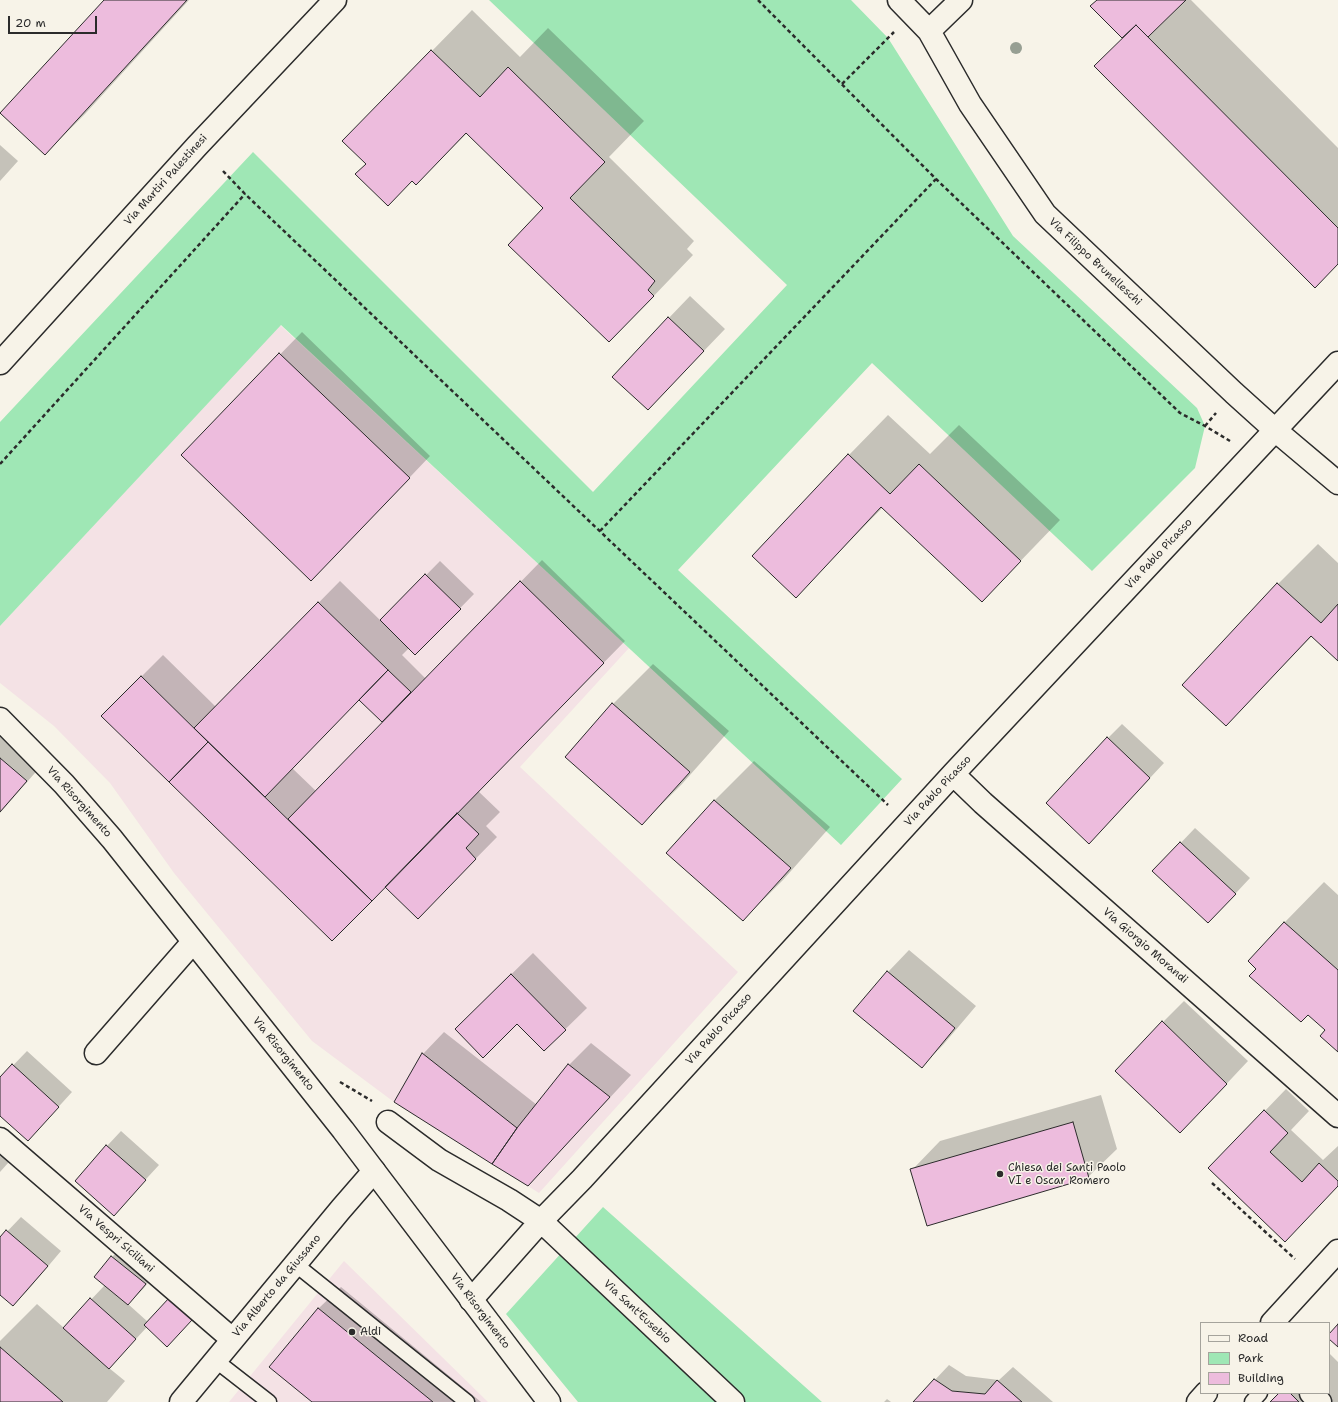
<!DOCTYPE html>
<style>
body{margin:0}
#map{position:relative;width:1338px;height:1402px;overflow:hidden;background:#f7f3e8;font-family:"Shantell Sans",sans-serif}
canvas{display:block}
.legend{position:absolute;left:1200px;top:1322px;width:130px;height:72px;box-sizing:border-box;background:#f7f3e8;border:1px solid #a5a39c;margin:0;padding:5px 7px;list-style:none;font-size:12px;color:#2b2b2b}
.legend li{display:flex;align-items:center;gap:8px;height:20px}
.legend b{width:20px;border:1px solid #a5a39c}
.scale{position:absolute;left:8px;top:16px;width:89px;height:18px;box-sizing:border-box;border:2px solid #2b2b2b;border-top:0;padding-left:5px;font-size:12px;line-height:14px;white-space:nowrap;color:#2b2b2b;-webkit-text-stroke:3px #f7f3e8;paint-order:stroke}
</style>
<div id="map">
<canvas width="1338" height="1402"></canvas>
<ul class="legend">
<li><b style="height:5px;background:#f7f3e8"></b>Road</li>
<li><b style="height:11px;background:#9fe7b5"></b>Park</li>
<li><b style="height:11px;background:#edbcdd"></b>Building</li>
</ul>
<div class="scale">20 m</div>
</div>
<script>
const c = document.querySelector('canvas').getContext('2d');
c.lineJoin = 'round';
function fill(path, color) {
  c.fillStyle = color;
  c.fill(path, 'evenodd');
}
function toPath(rows) {
  const path = new Path2D();
  for (const r of rows) {
    path.moveTo(r[0], r[1]);
    for (let i = 2; i < r.length; i += 2) path.lineTo(r[i], r[i + 1]);
  }
  return path;
}
function stroke(path, color, width, dash) {
  c.strokeStyle = color;
  c.lineWidth = width;
  c.lineCap = dash ? 'butt' : 'round';
  c.setLineDash(dash || []);
  c.stroke(path);
}
function write(font, color, halo, rows, align = 'center') {
  c.font = font + ' "Shantell Sans",sans-serif';
  c.lineWidth = 3;
  c.setLineDash([]);
  c.textBaseline = 'middle';
  c.strokeStyle = halo;
  c.fillStyle = color;
  for (const [text, x, y, turn = 0] of rows) {
    c.save();
    c.translate(x, y);
    c.rotate((+turn || 0) * Math.PI / 180);
    c.textAlign = isNaN(turn) ? turn : align;
    if (halo) c.strokeText(text, 0, 0);
    c.fillText(text, 0, 0);
    c.restore();
  }
}
fill(toPath([
 [280,325,629,648,520,767,738,972,539,1193,394,1102,312,1041,174,873,110,783,54,726,0,683,0,626],
 [344,1261,488,1402,229,1402]
]), '#f4e2e5');
fill(toPath([
 [489,0,851,0,888,38,1013,236,1197,408,1205,426,1195,468,1092,571,872,363,678,570,902,779,841,845,281,325,0,626,0,422,253,152,593,492,787,285],
 [603,1207,822,1402,578,1402,506,1314]
]), '#9fe7b5');
fill(toPath([
 [105,0,189,0,85,114,45,154],
 [1098,0,1191,0,1338,148,1338,263,1124,38,1092,6],
 [472,10,520,57,548,28,644,121,609,157,694,241,687,249,693,255,649,301,545,208,467,133,416,184,413,180,367,164,344,141],
 [0,145,18,161,0,181],
 [690,296,725,329,648,409,613,376],
 [302,332,430,456,333,558,182,455],
 [888,415,930,454,959,425,1060,520,982,601,883,507,796,596,849,455],
 [1318,544,1338,563,1338,660,1312,636,1226,725,1183,685,1278,584],
 [542,560,625,641,478,791,500,812,486,826,497,837,439,896,385,886,332,940,102,716,163,655,216,707,340,581,381,621,440,561,474,594,415,654,409,648,402,655,426,679],
 [359,699,382,721,385,717,387,719,316,791,292,768],
 [653,664,729,731,682,784,642,824,566,756,613,704],
 [1122,724,1164,763,1103,828,1108,738],
 [0,731,41,766,0,813],
 [754,761,830,827,783,880,743,920,667,853,715,800],
 [1195,828,1250,878,1222,908,1154,871],
 [1324,882,1338,895,1338,1051,1326,1030,1249,961,1285,922],
 [909,950,976,1006,943,1045,922,1066,888,972],
 [533,953,587,1008,544,1050,517,1022,478,1007],
 [1184,1001,1248,1061,1202,1110,1163,1022],
 [444,1032,537,1105,569,1065,591,1043,631,1075,549,1163,395,1101,423,1054],
 [27,1051,72,1092,42,1125,0,1114,0,1079],
 [1286,1089,1309,1111,1291,1130,1323,1160,1338,1146,1338,1186,1306,1219,1210,1168],
 [1101,1095,1117,1149,1088,1177,912,1170,940,1141],
 [121,1131,159,1165,114,1214,107,1146],
 [0,1139,16,1154,0,1172],
 [21,1217,61,1251,28,1290,13,1305,0,1293,0,1239],
 [127,1242,159,1269,143,1289,128,1304,148,1322,169,1299,206,1305,181,1331,147,1327,109,1368,125,1381,107,1402,0,1402,0,1341,37,1304,64,1328,105,1285,95,1277,112,1257],
 [341,1287,481,1402,313,1402,271,1367,319,1308],
 [1329,1353,1338,1362,1338,1402,1271,1402,1280,1393,1329,1393],
 [949,1365,966,1376,999,1380,1013,1367,1053,1402,914,1402],
 [887,1399,891,1402,884,1402]
]), '#0003');
const building = toPath([
 [104,0,187,0,45,155,0,113,104,0],
 [1097,0,1186,0,1148,37,1136,25,1122,38,1090,6,1097,0],
 [1136,25,1338,228,1338,264,1315,288,1094,66,1136,25],
 [431,50,480,97,508,67,605,162,570,198,655,281,648,290,654,296,609,342,508,245,543,208,466,133,416,185,412,181,388,206,355,174,366,164,342,141,431,50],
 [668,317,704,351,648,410,612,377,668,317],
 [279,353,410,478,311,581,181,455,279,353],
 [848,454,890,494,919,464,1021,561,982,602,881,507,796,598,752,556,848,454],
 [425,574,461,609,415,655,380,620,425,574],
 [520,581,604,663,372,901,288,819,520,581],
 [1277,583,1321,623,1338,604,1338,661,1311,636,1226,726,1182,685,1277,583],
 [318,602,388,670,265,797,194,728,318,602],
 [388,670,411,692,382,722,359,700,388,670],
 [141,676,208,742,169,782,101,716,141,676],
 [612,703,690,772,642,825,565,757,612,703],
 [1107,737,1150,778,1089,844,1046,803,1107,737],
 [208,742,372,901,332,941,169,782,208,742],
 [0,758,27,781,0,812,0,758],
 [714,800,791,868,743,921,666,853,714,800],
 [457,813,479,834,466,848,476,859,418,919,385,887,457,813],
 [1180,842,1236,894,1208,923,1152,871,1180,842],
 [1284,922,1338,970,1338,1052,1320,1036,1325,1030,1308,1015,1301,1022,1249,976,1256,969,1248,961,1284,922],
 [887,971,955,1028,922,1068,853,1011,887,971],
 [511,974,566,1030,544,1051,517,1024,483,1058,455,1029,511,974],
 [1162,1021,1227,1084,1180,1133,1115,1071,1162,1021],
 [422,1053,517,1128,492,1164,394,1102,422,1053],
 [12,1064,59,1107,28,1141,0,1116,0,1077,12,1064],
 [568,1064,610,1097,528,1186,492,1164,517,1128,568,1064],
 [1264,1110,1288,1133,1270,1152,1302,1182,1319,1163,1338,1181,1338,1186,1285,1242,1208,1168,1264,1110],
 [1073,1122,1089,1178,927,1226,910,1169,1073,1122],
 [106,1145,146,1180,114,1216,75,1181,106,1145],
 [6,1230,48,1266,13,1306,0,1295,0,1237,6,1230],
 [111,1256,146,1284,128,1305,94,1277,111,1256],
 [90,1298,136,1339,109,1369,63,1328,90,1298],
 [169,1298,192,1320,167,1347,144,1325,169,1298],
 [318,1308,433,1402,312,1402,269,1367,318,1308],
 [1338,1324,1338,1347,1329,1339,1329,1334,1338,1324],
 [0,1347,63,1402,0,1402,0,1347],
 [934,1379,952,1391,985,1394,997,1380,1022,1402,913,1402,934,1379],
 [1279,1393,1290,1393,1299,1402,1270,1402,1279,1393]
]);
fill(building, '#edbcdd');
stroke(building, '#2b2b2b', 1);
const lane = toPath([
 [295,1264,467,1402],
 [215,1360,269,1402],
 [1252,1402,1260,1393]
]);
const street = toPath([
 [899,0,929,31,970,104,1045,214,1234,393,1275,430,1338,483],
 [929,31,961,0],
 [0,363,197,146,335,0],
 [953,774,983,803,1338,1116],
 [96,1053,193,942],
 [388,1122,439,1160,509,1200,541,1221,733,1402],
 [0,1139,232,1339],
 [471,1300,541,1221,582,1179,953,774,1338,363],
 [1272,1323,1338,1251],
 [1311,1393,1320,1402],
 [181,1402,341,1209,374,1171],
 [1198,1402,1206,1393]
]);
const secondary = toPath([
 [0,719,64,784,112,839,343,1130,549,1402]
]);
stroke(lane, '#2b2b2b', 17);
stroke(street, '#2b2b2b', 25);
stroke(secondary, '#2b2b2b', 25);
stroke(toPath([
 [758,0,936,179,1180,413,1205,426,1230,441],
 [842,84,894,32],
 [223,171,245,194,888,805],
 [1205,426,1216,413],
 [0,464,245,194],
 [600,531,936,179],
 [340,1082,372,1101],
 [1212,1183,1295,1259]
]), '#2b2b2b', 2.5, [4, 3]);
stroke(lane, '#f7f3e8', 14);
stroke(street, '#f7f3e8', 22);
stroke(secondary, '#f7f3e8', 22);
c.fillStyle = '#979f93';
for (const [x, y] of [
 [1016,48]
]) {
  c.beginPath();
  c.arc(x, y, 6, 0, 2 * Math.PI);
  c.fill();
}
for (const [x, y, r, color] of [
 [1000,1174,4,"#2b2b2b"],
 [352,1332,4,"#2b2b2b"]
]) {
  const dot = new Path2D();
  dot.arc(x, y, r, 0, 2 * Math.PI);
  c.fillStyle = color;
  c.fill(dot);
  stroke(dot, '#f7f3e8', 1.5);
}
write('11px', '#2b2b2b', '#f7f3e8', [
 ["Via Martiri Palestinesi",166,180,-48],
 ["Via Filippo Brunelleschi",1095,262,43],
 ["Via Pablo Picasso",1159,554,-47],
 ["Via Pablo Picasso",938,791,-47],
 ["Via Risorgimento",79,802,48],
 ["Via Giorgio Morandi",1145,946,41],
 ["Via Pablo Picasso",719,1029,-48],
 ["Via Risorgimento",283,1054,51],
 ["Via Vespri Siciliani",116,1239,41],
 ["Via Alberto da Giussano",277,1286,-50],
 ["Via Risorgimento",480,1311,53],
 ["Via Sant'Eusebio",637,1312,43]
]);
write('11px', '#2b2b2b', '#f7f3e8', [
 ["Chiesa dei Santi Paolo",1008,1168],
 ["VI e Oscar Romero",1008,1181],
 ["Aldi",360,1332]
], 'left');
</script>
